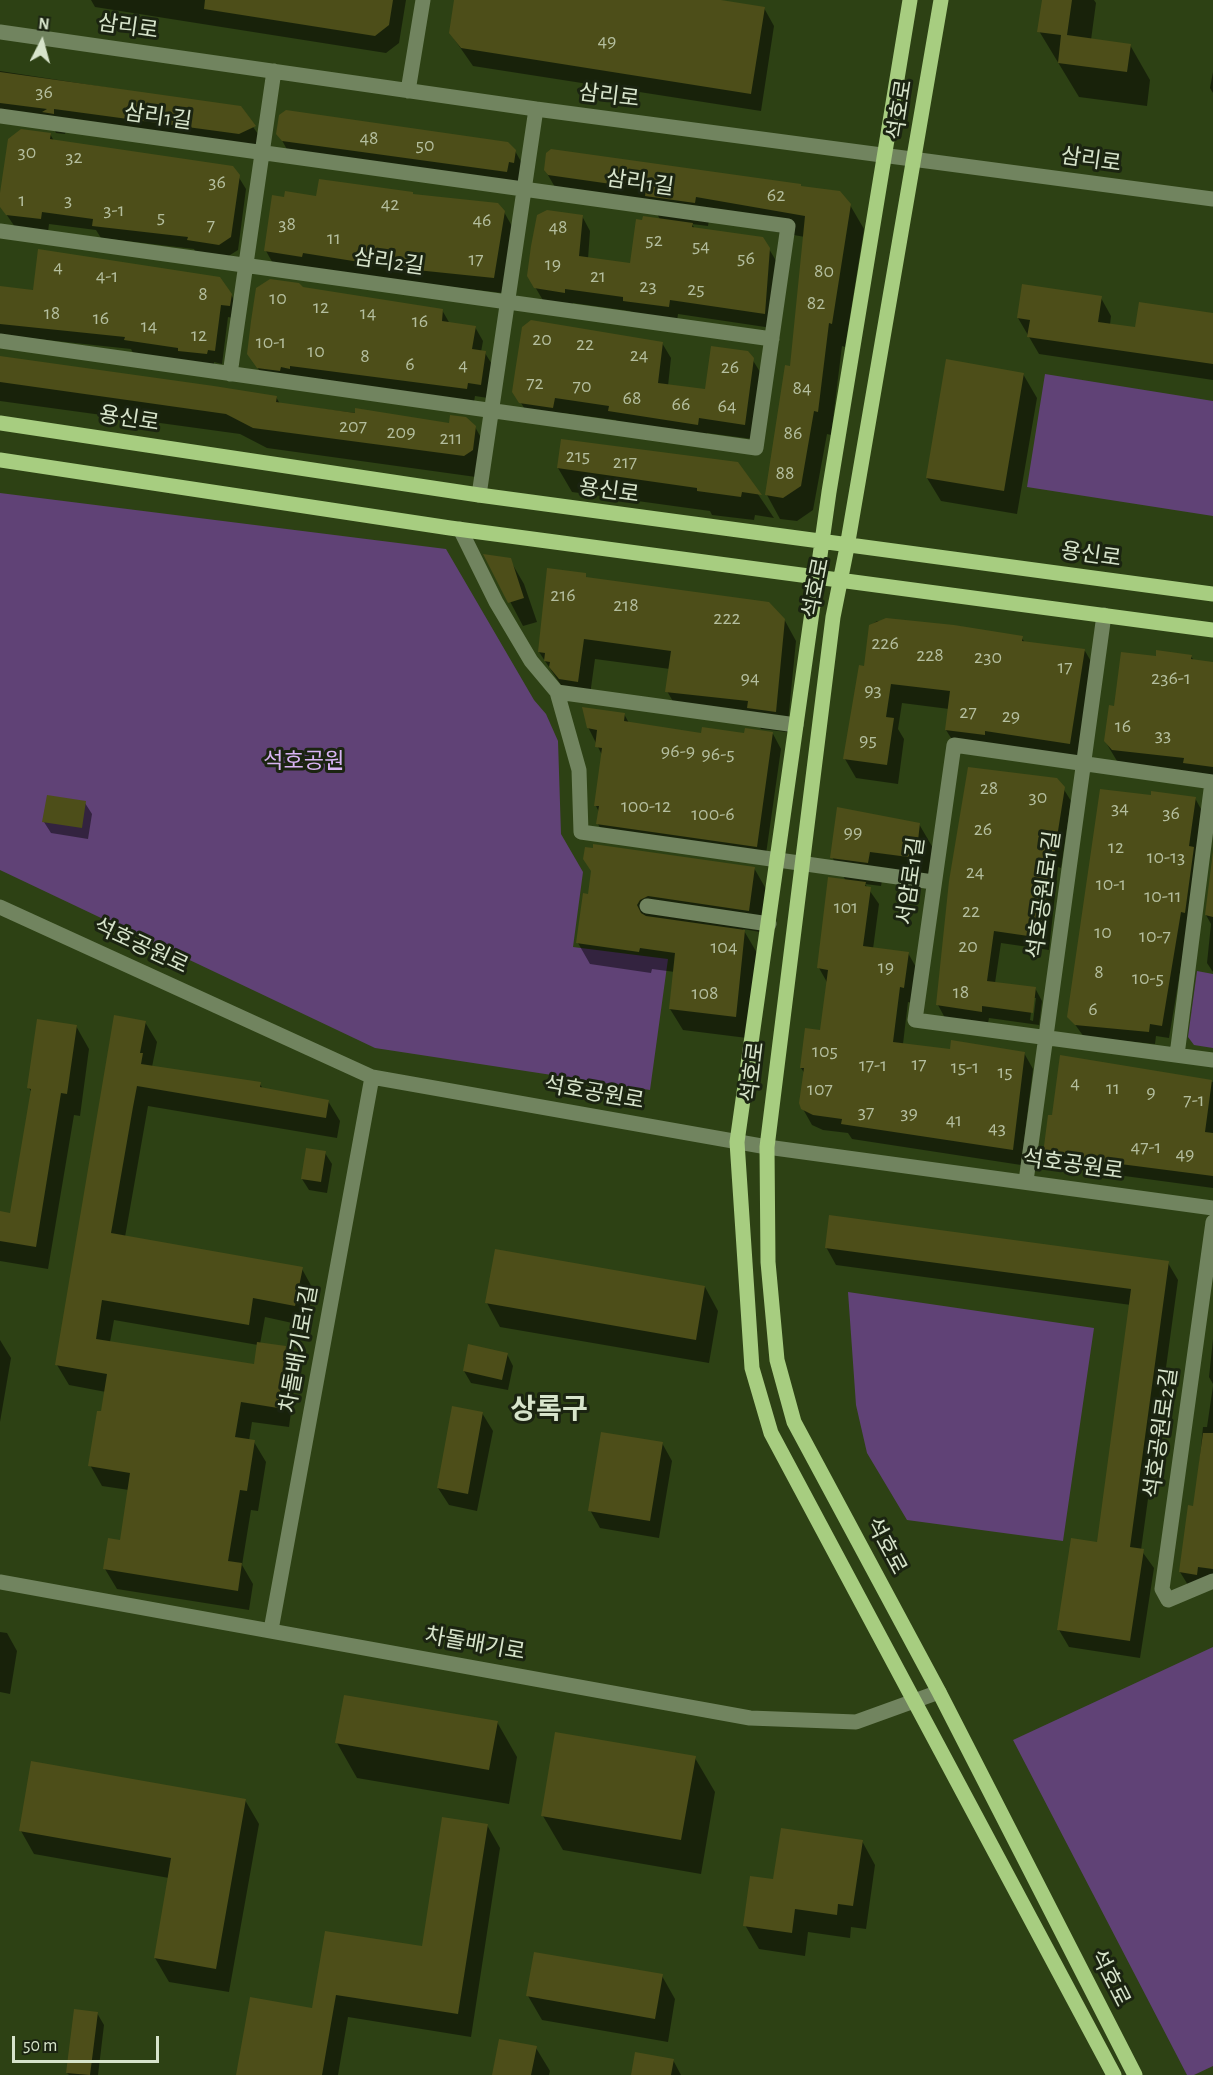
<!DOCTYPE html>
<meta charset="utf-8">
<style>
body{margin:0}
#map{position:relative;width:1213px;height:2075px;overflow:hidden;background:#2d4114;font-family:"Alegreya Sans",sans-serif}
canvas{display:block}
.north{position:absolute;left:12px;top:12px;width:60px;height:60px;-webkit-text-stroke:4px #1b2411;paint-order:stroke;rotate:6deg;font-size:16px;font-weight:700;line-height:24px;text-align:center;color:#d7e4cb}
.north::after{content:'';display:block;margin:auto;width:21px;height:27px;background:#d7e4cb;clip-path:polygon(50% 0,100% 100%,50% 72%,0 100%)}
.scale{position:absolute;left:12px;top:2036px;width:147px;height:27px;box-sizing:border-box;border:3px solid #d7e4cb;border-top:0;padding-left:8px;font-size:18px;line-height:21px;white-space:nowrap;color:#d7e4cb;-webkit-text-stroke:4px #1b2411;paint-order:stroke}
</style>
<div id="map">
<canvas width="1213" height="2075"></canvas>
<div class="north">N</div>
<div class="scale">50 m</div>
</div>
<script>
const c = document.querySelector('canvas').getContext('2d');
c.lineJoin = 'round';
function fill(path, color) {
  c.fillStyle = color;
  c.fill(path, 'evenodd');
}
function toPath(rows) {
  const path = new Path2D();
  for (const r of rows) {
    path.moveTo(r[0], r[1]);
    for (let i = 2; i < r.length; i += 2) path.lineTo(r[i], r[i + 1]);
  }
  return path;
}
function stroke(path, color, width, dash) {
  c.strokeStyle = color;
  c.lineWidth = width;
  c.lineCap = dash ? 'butt' : 'round';
  c.setLineDash(dash || []);
  c.stroke(path);
}
function write(font, color, halo, rows, align = 'center') {
  c.font = font + ' "Alegreya Sans","Noto Sans KR",sans-serif';
  c.lineWidth = 6;
  c.setLineDash([]);
  c.textBaseline = 'middle';
  c.strokeStyle = halo;
  c.fillStyle = color;
  for (const [text, x, y, turn = 0] of rows) {
    c.save();
    c.translate(x, y);
    c.rotate((+turn || 0) * Math.PI / 180);
    c.textAlign = isNaN(turn) ? turn : align;
    if (halo) c.strokeText(text, 0, 0);
    c.fillText(text, 0, 0);
    c.restore();
  }
}
fill(toPath([
 [1045,374,1213,401,1213,516,1027,487],
 [0,493,446,549,534,700,546,714,558,741,561,834,583,872,573,947,668,959,650,1090,375,1048,0,870],
 [1197,971,1213,974,1213,1048,1194,1045,1188,1037],
 [848,1292,1094,1328,1063,1541,907,1520,867,1453,856,1405],
 [1213,1647,1213,2066,1194,2075,1187,2075,1013,1740]
]), '#604276');
fill(toPath([
 [91,0,406,0,399,43,386,53,95,7],
 [456,0,711,0,764,8,774,26,761,111,473,66,450,33],
 [1043,0,1094,0,1096,3,1091,40,1130,45,1150,80,1147,106,1079,97,1039,31],
 [0,71,240,108,267,147,66,131,65,134,56,133,54,129,0,122],
 [1213,72,1213,93,1210,88],
 [278,133,515,151,527,172,519,192,290,155],
 [50,134,54,141,238,176,246,189,238,250,227,257,196,253,194,249,101,238,96,230,49,224,48,232,15,227,0,205],
 [545,170,802,188,850,205,864,229,845,347,842,346,831,435,827,434,813,510,797,521,780,519,767,495,791,367,805,237,709,220,708,226,692,224,695,229,769,249,778,264,772,328,678,314,677,321,633,315,630,311,573,303,572,306,544,302,528,275,582,216,590,231,588,259,631,265,660,220,656,211,559,194],
 [414,196,504,212,513,228,503,293,275,267,266,251,318,197],
 [0,288,34,292,231,294,238,308,237,319,228,317,222,364,214,362,214,367,133,353,131,349,0,335],
 [1101,298,1111,316,1110,325,1136,329,1213,315,1213,380,1039,354,1018,318],
 [442,310,450,324,475,327,483,341,481,352,485,353,493,366,488,398,475,396,474,402,267,381,248,354],
 [662,343,671,358,668,386,706,391,752,359,762,375,753,439,707,433,706,440,619,426,616,420,563,413,530,418,514,391],
 [0,358,276,397,280,404,475,427,487,448,476,477,267,448,240,434,0,401],
 [1023,374,1037,398,1017,514,941,501,927,478],
 [737,463,774,518,755,515,754,520,712,515,710,511,572,492,558,468],
 [486,556,510,560,524,584,537,622,523,626],
 [585,575,587,578,784,619,796,641,787,732,761,729,756,721,679,712,667,691,670,669,595,659,589,702,563,688,539,652],
 [877,621,915,622,1022,638,1025,643,1085,651,1096,670,1081,763,958,749,946,730,949,709,902,703,898,729,904,739,898,784,856,778,845,759,865,668,871,625],
 [1191,656,1194,661,1213,664,1213,785,1117,761,1105,741,1115,708,1157,658],
 [624,714,629,723,702,734,773,734,781,749,765,861,606,839,598,824,599,812,596,806,603,757,588,727],
 [1063,788,1071,801,1061,868,1058,867,1049,950,1001,943,995,983,1035,988,1042,1001,1039,1025,989,1018,988,1023,945,1018,938,1005],
 [1033,998,1036,998,1033,1021,1030,1020],
 [1152,797,1195,798,1202,811,1188,924,1169,1038,1156,1036,1155,1044,1084,1037,1069,1016],
 [85,803,92,814,88,839,51,833,44,822],
 [919,824,933,848,929,881,883,875,881,886,865,884,879,904,873,949,908,953,917,969,912,1003,908,1002,903,1044,951,1051,1024,1053,1033,1069,1021,1165,852,1139,848,1133,823,1130,812,1125,803,1109,805,1074,801,1068,821,1032,828,984,819,968,846,881,832,857],
 [1213,863,1213,972,1207,963,1211,924,1206,915],
 [754,868,766,889,760,932,743,929,757,953,747,1038,683,1030,670,1009,675,972,652,969,651,973,590,964,578,943,584,895],
 [145,1022,157,1042,152,1067,260,1084,263,1089,328,1101,340,1121,337,1138,148,1106,125,1237,302,1269,313,1289,306,1326,265,1317,260,1344,285,1348,297,1368,289,1427,252,1422,249,1441,254,1442,266,1462,258,1511,251,1510,242,1565,253,1584,249,1610,117,1589,105,1569,121,1542,129,1490,102,1486,90,1465,106,1392,69,1385,57,1365],
 [114,1320,258,1345,255,1366,110,1342],
 [76,1026,89,1049,80,1116,74,1115,48,1269,0,1261,0,1213,11,1214,32,1093,29,1088],
 [1170,1076,1213,1082,1213,1188,1051,1166,1044,1154],
 [325,1153,332,1164,327,1193,309,1190,302,1179],
 [826,1247,1168,1263,1178,1280,1141,1550,1154,1568,1140,1658,1069,1647,1059,1630,1098,1544,1131,1305,836,1265],
 [705,1287,718,1311,709,1363,500,1327,487,1303],
 [1213,1339,1213,1384,1209,1377],
 [0,1340,11,1358,0,1422],
 [507,1354,513,1366,508,1390,471,1383,464,1371],
 [1213,1386,1213,1580,1188,1585,1180,1572,1195,1507,1203,1427,1207,1427],
 [482,1413,493,1431,477,1511,449,1505,438,1488],
 [662,1443,672,1461,659,1538,600,1528,590,1510],
 [0,1632,7,1633,17,1651,10,1694,0,1692],
 [497,1722,517,1757,509,1804,357,1778,337,1743],
 [695,1758,715,1792,701,1874,563,1850,543,1816],
 [245,1800,259,1824,229,1992,169,1982,155,1958,169,1878,34,1854,21,1831],
 [487,1825,500,1848,471,2037,348,2017,338,2075,238,2075,314,2010,326,1933,423,1948],
 [862,1841,875,1865,866,1929,851,1927,850,1938,808,1932,805,1956,759,1949,745,1925,775,1881],
 [662,1976,675,1999,668,2042,542,2020,528,1996],
 [97,2013,104,2025,98,2075,69,2075,67,2073],
 [536,2048,550,2071,549,2075,493,2075],
 [673,2060,681,2075,633,2075]
]), '#0007');
fill(toPath([
 [205,0,393,0,389,25,375,36,204,9],
 [454,0,721,0,765,7,751,94,461,48,449,33],
 [1042,0,1072,0,1067,35,1131,44,1127,72,1058,63,1061,35,1037,32],
 [0,72,241,106,256,126,239,134,54,109,54,114,42,112,47,109,0,103],
 [286,110,508,142,516,150,514,163,509,162,507,172,282,141,276,134,279,115],
 [21,129,51,133,50,139,233,166,240,175,231,237,219,245,187,240,188,237,92,226,93,219,42,212,41,219,6,215,0,207,0,193,8,139],
 [551,149,801,184,801,186,840,191,851,204,832,324,829,323,818,412,814,411,801,486,783,498,765,495,785,365,790,366,805,216,696,197,695,203,645,196,646,189,548,175,544,170,546,153],
 [319,179,413,192,413,194,498,203,505,211,494,278,397,268,303,253,302,257,264,251,272,195,284,197,285,191,316,196],
 [547,210,583,215,579,256,630,263,636,219,642,220,643,216,693,223,692,227,763,237,770,248,765,314,670,300,669,307,623,301,623,297,565,289,565,293,534,288,527,276,531,246,537,215],
 [38,249,220,277,232,294,230,306,221,305,215,351,208,350,207,354,178,351,178,348,124,340,125,337,0,324,0,286,33,290],
 [270,279,299,283,303,287,443,309,442,321,476,326,472,349,486,351,481,385,468,383,467,389,290,366,290,369,281,367,280,371,257,368,247,354,251,321,256,288],
 [1022,284,1102,296,1098,322,1135,327,1139,302,1213,313,1213,364,1027,337,1030,320,1017,318],
 [531,320,663,342,658,383,705,389,711,346,748,351,754,358,745,425,699,418,698,425,608,411,609,406,555,398,553,408,519,403,512,392,515,372,522,327],
 [0,356,214,386,277,396,276,402,355,413,355,408,449,423,450,415,466,417,476,426,473,450,464,456,253,428,226,414,0,382],
 [946,359,1024,373,1004,491,926,478],
 [561,439,738,462,762,495,742,492,741,497,697,491,697,488,557,468],
 [483,554,511,558,524,598,508,603],
 [547,568,586,573,586,577,769,602,785,619,776,712,747,708,748,701,665,692,671,651,584,639,578,682,559,679,549,667,550,662,544,661,545,653,538,652],
 [886,618,954,625,1023,636,1022,641,1085,649,1070,744,985,731,985,735,945,730,950,691,891,684,886,717,894,718,887,765,843,759,859,665,864,666,869,625],
 [1156,650,1192,655,1191,659,1213,662,1213,767,1183,763,1184,758,1112,750,1104,741,1109,705,1114,706,1121,652,1156,656],
 [582,707,625,713,624,721,701,733,702,727,744,733,745,728,773,732,757,847,596,824,599,806,594,806,602,748,595,747,597,730,587,728],
 [968,767,1057,778,1065,787,1054,856,1051,855,1042,938,994,931,987,981,1036,987,1033,1013,982,1006,982,1012,936,1005,949,881],
 [1100,789,1151,795,1151,791,1196,797,1189,846,1194,847,1185,913,1181,912,1162,1026,1150,1024,1149,1032,1075,1025,1067,1017],
 [47,795,86,801,82,828,42,822],
 [837,807,920,823,916,858,870,852,868,863,830,858],
 [593,844,755,867,749,911,648,896,640,900,637,905,641,913,646,916,745,930,736,1017,669,1009,675,953,640,948,639,952,576,943,583,893,588,894,591,871,583,859,585,847,593,848],
 [1213,851,1213,917,1205,915],
 [828,877,866,882,865,886,871,887,863,946,909,952,904,988,900,987,893,1042,950,1049,951,1040,1025,1052,1013,1150,841,1124,842,1119,813,1115,801,1109,799,1103,804,1068,800,1068,805,1028,820,1030,828,970,817,968],
 [114,1015,146,1021,140,1053,143,1053,141,1064,261,1082,260,1087,329,1100,326,1118,137,1086,133,1107,111,1233,303,1267,295,1306,253,1298,249,1325,102,1300,96,1339,254,1364,257,1342,286,1346,278,1408,241,1402,235,1437,255,1440,247,1491,240,1490,228,1561,242,1563,238,1591,103,1569,108,1538,120,1540,130,1473,88,1466,97,1411,101,1411,107,1374,55,1365],
 [37,1019,77,1025,67,1094,61,1093,36,1247,0,1241,0,1211,10,1213,31,1089,27,1088],
 [1060,1055,1212,1080,1205,1132,1213,1133,1213,1176,1043,1154,1048,1115,1052,1115],
 [306,1148,326,1151,321,1182,301,1179],
 [829,1215,1169,1261,1130,1547,1144,1549,1130,1641,1057,1630,1071,1538,1097,1542,1131,1289,825,1248],
 [495,1249,705,1286,696,1340,485,1303],
 [468,1344,508,1353,502,1380,463,1371],
 [452,1406,483,1412,468,1494,437,1488],
 [601,1432,663,1442,650,1521,588,1511],
 [1203,1433,1213,1433,1213,1569,1198,1567,1197,1575,1179,1572,1188,1505,1193,1506],
 [344,1695,498,1721,489,1770,335,1743],
 [555,1732,696,1756,681,1840,541,1816],
 [31,1761,246,1799,216,1969,154,1958,171,1858,19,1831],
 [442,1817,488,1824,458,2014,336,1995,322,2075,236,2075,250,1997,312,2008,325,1931,422,1946],
 [781,1828,863,1840,853,1906,838,1904,837,1915,795,1909,792,1933,743,1926,750,1876,773,1879],
 [534,1952,663,1974,655,2019,526,1996],
 [74,2009,98,2012,90,2075,66,2073],
 [499,2039,537,2046,531,2075,492,2075],
 [635,2052,674,2059,671,2075,631,2075]
]), '#4d4e19');
stroke(toPath([
 [0,32,536,109,1213,199],
 [408,91,423,0],
 [0,116,788,226,756,448,0,341],
 [0,231,772,339],
 [230,374,274,71],
 [479,495,536,109],
 [460,529,496,602,531,661,557,692,579,770,581,832,933,882],
 [557,692,796,725],
 [1213,782,954,745,915,1020,1213,1060],
 [647,906,769,924],
 [0,907,372,1077,767,1147,1213,1208],
 [1177,1055,1212,782],
 [1026,1181,1104,615],
 [1213,1222,1162,1589,1168,1600,1213,1581],
 [0,1582,750,1718,856,1722,939,1692],
 [271,1630,372,1077]
]), '#71845f', 15);
stroke(toPath([
 [910,0,829,492,737,1142,752,1368,771,1433,1114,2075],
 [941,0,847,547,833,617,767,1147,768,1262,777,1360,794,1422,939,1692,1135,2075],
 [0,423,479,495,1213,594],
 [0,460,450,528,1213,630]
]), '#a7cd80', 15);
write('20px', '#b4be9e', null, [
 ["49",607,41],
 ["36",44,92],
 ["48",369,138],
 ["50",425,145],
 ["30",27,152],
 ["32",74,157],
 ["36",217,182],
 ["62",776,195],
 ["1",22,200],
 ["3",68,200],
 ["42",390,204],
 ["3-1",114,210],
 ["5",161,217],
 ["46",482,220],
 ["38",287,224],
 ["7",211,225],
 ["48",558,227],
 ["11",334,238],
 ["52",654,240],
 ["54",701,246],
 ["56",746,258],
 ["17",476,259],
 ["19",553,264],
 ["4",58,267],
 ["80",824,271],
 ["4-1",107,276],
 ["21",598,276],
 ["23",648,286],
 ["25",696,289],
 ["8",203,294],
 ["10",278,298],
 ["82",816,303],
 ["12",321,307],
 ["18",52,313],
 ["14",368,313],
 ["16",101,318],
 ["16",420,321],
 ["14",149,326],
 ["12",199,335],
 ["20",542,339],
 ["10-1",271,342],
 ["22",585,344],
 ["10",316,351],
 ["24",639,355],
 ["8",365,356],
 ["6",410,364],
 ["4",463,365],
 ["26",730,367],
 ["72",535,383],
 ["70",582,386],
 ["84",802,388],
 ["68",632,398],
 ["66",681,404],
 ["64",727,406],
 ["207",353,426],
 ["209",401,432],
 ["86",793,433],
 ["211",451,438],
 ["215",578,456],
 ["217",625,462],
 ["88",785,473],
 ["216",563,595],
 ["218",626,605],
 ["222",727,618],
 ["226",885,643],
 ["228",930,655],
 ["230",988,657],
 ["17",1065,667],
 ["94",750,678],
 ["236-1",1171,678],
 ["93",873,690],
 ["27",968,712],
 ["29",1011,716],
 ["16",1123,726],
 ["33",1163,735],
 ["95",868,740],
 ["96-9",678,751],
 ["96-5",718,754],
 ["28",989,788],
 ["30",1038,797],
 ["100-12",646,806],
 ["34",1120,808],
 ["36",1171,813],
 ["100-6",713,814],
 ["26",983,829],
 ["99",853,832],
 ["12",1116,847],
 ["10-13",1166,857],
 ["24",975,872],
 ["10-1",1111,884],
 ["10-11",1163,896],
 ["101",846,907],
 ["22",971,911],
 ["10",1103,932],
 ["10-7",1155,936],
 ["20",968,946],
 ["104",724,947],
 ["19",886,967],
 ["8",1099,972],
 ["10-5",1148,978],
 ["18",961,992],
 ["108",705,993],
 ["6",1093,1009],
 ["105",825,1051],
 ["17",919,1064],
 ["17-1",873,1065],
 ["15-1",965,1067],
 ["15",1005,1072],
 ["4",1075,1083],
 ["11",1113,1088],
 ["107",820,1089],
 ["9",1151,1092],
 ["7-1",1194,1100],
 ["37",866,1112],
 ["39",909,1113],
 ["41",954,1120],
 ["43",997,1128],
 ["47-1",1146,1147],
 ["49",1185,1154]
]);
write('22px', '#d7e4cb', '#1b2411', [
 ["삼리로",128,27,8],
 ["삼리로",609,96,7],
 ["석호로",900,110,-81],
 ["삼리1길",158,117,8],
 ["삼리로",1091,160,8],
 ["삼리1길",640,183,8],
 ["삼리2길",389,262,8],
 ["용신로",129,419,9],
 ["용신로",609,491,8],
 ["용신로",1091,555,8],
 ["석호로",816,588,-79],
 ["서암로1길",911,881,-82],
 ["석호공원로1길",1044,895,-82],
 ["석호공원로",141,946,25],
 ["석호로",753,1072,-83],
 ["석호공원로",594,1093,10],
 ["석호공원로",1073,1165,8],
 ["차돌배기로1길",299,1349,-80],
 ["석호공원로2길",1161,1433,-82],
 ["석호로",886,1546,62],
 ["차돌배기로",475,1644,10],
 ["석호로",1110,1978,63]
]);
write('22px', '#d8b4f4', '#1b2411', [
 ["석호공원",304,761]
]);
write('bold 28px', '#d7e4cb', '#1b2411', [
 ["상록구",549,1410]
]);
</script>
